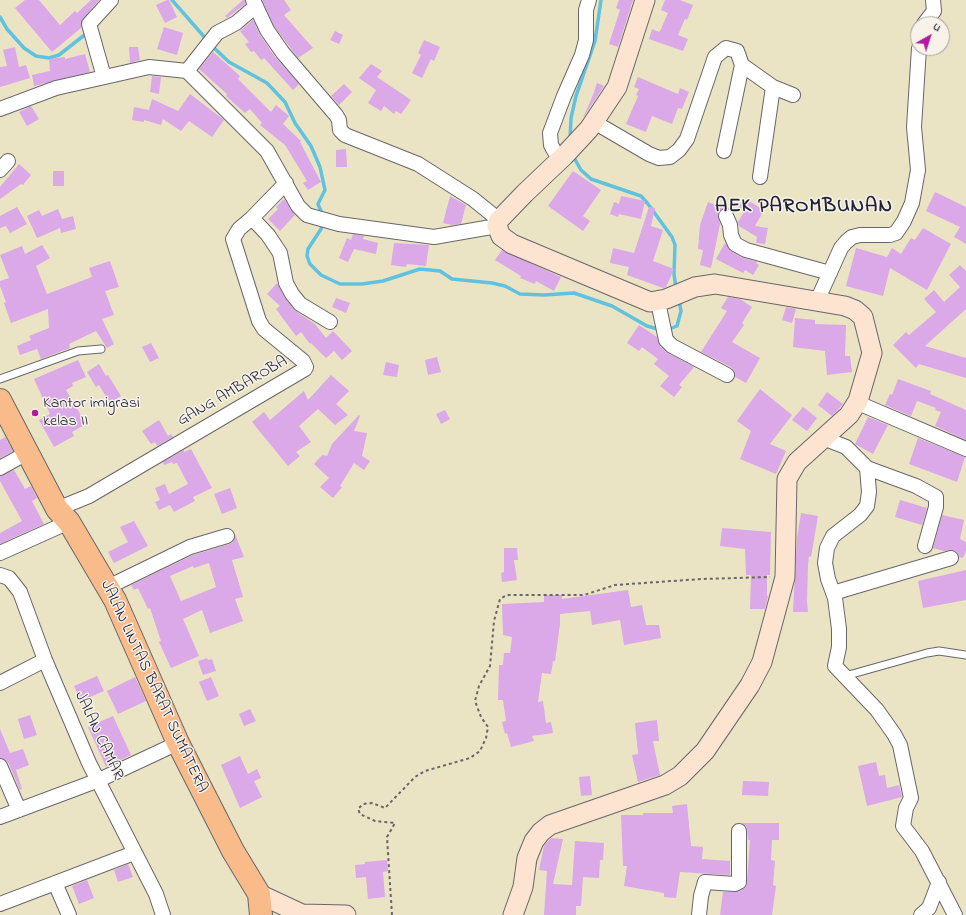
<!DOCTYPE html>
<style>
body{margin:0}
#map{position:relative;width:966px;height:915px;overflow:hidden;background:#eae4c4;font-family:"Indie Flower",sans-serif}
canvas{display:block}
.north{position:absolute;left:910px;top:16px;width:40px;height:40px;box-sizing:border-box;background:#f7f3e8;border:1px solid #a29fa3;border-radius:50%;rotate:39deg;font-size:11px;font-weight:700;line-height:16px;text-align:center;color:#22223b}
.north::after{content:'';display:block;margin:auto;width:14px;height:18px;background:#b5179e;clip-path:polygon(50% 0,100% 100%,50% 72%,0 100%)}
</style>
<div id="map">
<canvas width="966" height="915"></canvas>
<div class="north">U</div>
</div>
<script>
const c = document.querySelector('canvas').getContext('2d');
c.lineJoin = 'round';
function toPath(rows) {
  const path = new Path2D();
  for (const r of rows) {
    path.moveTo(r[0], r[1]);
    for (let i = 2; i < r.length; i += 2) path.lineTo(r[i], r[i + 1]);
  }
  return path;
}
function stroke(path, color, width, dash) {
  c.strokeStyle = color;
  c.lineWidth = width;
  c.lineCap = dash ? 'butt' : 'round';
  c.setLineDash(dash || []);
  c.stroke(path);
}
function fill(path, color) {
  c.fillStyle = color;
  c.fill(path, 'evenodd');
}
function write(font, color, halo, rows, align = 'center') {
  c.font = font + ' "Indie Flower",sans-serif';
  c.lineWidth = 3;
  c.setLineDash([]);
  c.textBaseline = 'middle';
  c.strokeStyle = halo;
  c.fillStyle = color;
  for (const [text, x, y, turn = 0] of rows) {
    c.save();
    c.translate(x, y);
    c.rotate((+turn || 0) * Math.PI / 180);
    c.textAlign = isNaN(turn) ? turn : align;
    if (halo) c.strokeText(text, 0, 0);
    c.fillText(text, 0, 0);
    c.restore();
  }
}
stroke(toPath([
 [172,0,207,40],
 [0,17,7,29,24,48,36,56,49,58,59,55,87,33],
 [212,46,229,62,267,83,285,102,295,123,311,146,320,167,325,190,318,204,323,216],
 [570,140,571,118,576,96,595,41,601,0],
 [573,156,581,170,591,179,641,196,648,204,672,237,675,245,674,274,676,288],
 [323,222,321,229,308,249,307,256,310,264,321,275,340,284,362,284,383,281,420,269,440,271,452,279,492,283,505,286,520,294,544,295,574,293,612,306,647,326,661,330],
 [667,330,677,326,681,311,679,300]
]), '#60c2de', 3.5);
fill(toPath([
 [25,0,39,0,60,25,75,11,77,13,91,0,99,0,83,19,81,28,52,52,15,8],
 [167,0,169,0,177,17,165,23,156,5],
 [243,0,245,0,245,4,227,18,225,16],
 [262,0,284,0,291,10,284,15,313,48,298,58,274,26],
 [619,0,633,0,618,47,609,44,620,10,616,8],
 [665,0,680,0,693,5,687,20,685,19,678,35,688,39,683,51,649,39,652,29,659,32,661,29,668,13,661,10],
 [253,20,260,35,276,58,299,84,293,90,264,58,261,60,254,51,251,52,245,44,249,42,240,31],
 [164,27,183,33,177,55,157,49],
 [335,31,343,35,339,44,330,40],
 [424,40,440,47,434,61,431,59,422,78,412,73,421,55,418,53],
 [15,47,19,67,26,65,30,78,0,87,0,67,7,66,3,50],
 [129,47,138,47,140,60,130,63],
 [213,52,240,76,238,79,271,112,276,105,289,116,283,124,301,141,300,142,321,182,308,190,303,183,307,181,285,145,260,125,262,123,250,109,245,113,226,96,227,94,199,69],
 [85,54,90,72,34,86,32,75,50,71,49,59,65,57,65,59],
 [371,64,382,71,377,77,411,100,401,114,396,111,394,114,384,106,381,111,368,103,376,90,359,78],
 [152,76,161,77,159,94,150,92],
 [638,77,678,94,680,88,689,92,682,109,678,108,672,124,652,116,646,132,626,124,638,96,636,95,639,89,634,87],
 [597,83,604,86,583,118,593,95],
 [344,84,352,92,339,105,331,96],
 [190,94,224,120,212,137,189,121,181,131,163,119,161,125,144,120,144,122,132,120,134,107,149,110,152,99,178,111],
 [31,106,39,119,27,126,19,112],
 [346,149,347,167,336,167,336,150],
 [19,164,31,175,23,185,21,184,0,199,0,187],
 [53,171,64,171,64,186,53,186],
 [573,171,601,190,583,216,590,221,583,231,548,206],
 [935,192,966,207,966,244,954,237,960,227,926,211],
 [450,196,466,205,461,224,452,225,443,223],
 [621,196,645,201,641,219,619,214,618,217,610,214,614,202,619,204],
 [744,198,764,210,755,226,768,228,765,244,756,243,757,237,739,226,738,222,744,212,738,208],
 [284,199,295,215,280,231,268,219,278,209,276,207],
 [708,202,723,208,718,215,720,224,711,268,700,265,703,250,698,249,700,225],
 [17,207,27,224,10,233,6,226,0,228,0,216],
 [649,207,655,208,651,226,663,230,653,261,674,269,666,287,663,288,627,275,629,267,610,263,613,248,634,253],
 [58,209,62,219,73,216,76,229,61,233,60,228,37,238,27,216,39,210,42,216],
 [923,228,951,244,927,290,890,268,883,296,846,286,856,248,887,257,892,248,901,254,911,238,915,240],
 [353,234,364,236,363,239,378,243,376,254,354,249,348,262,339,258,347,238,351,240],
 [394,243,429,245,426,266,407,264,406,267,391,265],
 [725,243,731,251,744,258,757,262,756,263,759,265,753,275,745,270,743,273,716,259],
 [42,245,50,258,36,266,47,294,92,277,89,268,110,261,119,287,105,291,114,315,102,319,114,344,107,348,96,331,69,344,70,348,41,359,37,349,20,355,17,346,31,340,29,336,49,328,48,309,11,323,4,303,6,302,0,286,0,281,9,278,0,255,22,246,25,254],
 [502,250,561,277,554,291,536,281,535,284,520,278,521,276,495,260],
 [960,265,966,271,966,309,925,346,966,358,966,378,919,364,916,368,893,345,906,332,909,335,936,312,924,299,934,290,944,302,960,287,949,275],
 [277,283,285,298,294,310,315,324,326,338,333,331,352,351,342,360,334,351,326,358,311,343,310,344,301,332,296,336,276,309,280,306,267,294],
 [728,297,740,299,752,307,742,323,744,325,732,342,760,358,746,383,735,377,734,371,731,367,701,352,727,311,721,308],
 [336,298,350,303,346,313,332,307],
 [786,307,796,309,792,323,782,320],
 [795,318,815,320,815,324,846,325,845,356,850,356,852,372,827,375,825,351,793,347],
 [639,325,657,337,660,346,666,352,694,367,679,385,682,387,674,397,660,386,669,376,654,364,658,359,642,347,639,351,627,343],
 [151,343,159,358,150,362,142,347],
 [437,357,441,372,428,375,425,360],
 [78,360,86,377,72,383,73,386,66,390,86,424,72,432,74,436,54,447,39,420,50,414,34,379],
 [386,362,399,365,397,377,383,375],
 [99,364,106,376,108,375,121,396,110,403,99,385,96,387,87,372],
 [331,375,349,391,336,404,348,415,335,425,318,409,299,426,311,442,296,452,300,456,288,466,252,422,264,412,270,420,304,391,308,400],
 [898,379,931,391,930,394,966,410,966,440,935,426,941,412,935,410,936,408,917,401,911,416,885,405,890,394,892,395],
 [760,389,792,415,770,444,786,451,776,474,740,459,751,431,737,421],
 [827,392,843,404,832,416,818,405],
 [803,407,817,418,807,431,792,420],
 [445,410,450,419,441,424,436,414],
 [359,415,360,416,354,431,367,433,362,456,370,461,364,470,354,463,340,486,342,487,333,498,320,487,329,478,314,464,322,455,327,456,332,444],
 [868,417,888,425,873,454,855,444],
 [159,420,168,436,171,434,173,437,157,446,155,442,151,444,142,431],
 [5,437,13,451,0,458,0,440],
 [918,438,965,457,957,482,909,464],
 [191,449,212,488,193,497,195,501,174,512,170,505,159,510,155,502,160,500,155,488,165,484,169,494,188,484,177,463,173,464,172,462,164,465,163,462,184,450,184,452],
 [14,470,25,489,31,486,37,498,32,501,44,524,0,544,0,533,22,521,0,481,0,476],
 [230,488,237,508,222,514,214,494],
 [900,500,927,508,922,525,895,517],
 [801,513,818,516,811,557,809,556,808,565,807,601,808,612,793,612,797,538],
 [942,515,964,520,960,539,966,542,966,551,963,558,959,557,957,552,953,550,944,551,933,548],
 [134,521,148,546,114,563,108,552,128,542,120,527],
 [722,528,771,532,770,575,767,575,767,596,768,596,765,609,750,609,751,575,746,575,745,549,720,546],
 [235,534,244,557,232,560,243,597,235,599,243,621,210,633,202,610,183,619,199,656,171,668,159,642,161,641,150,608,148,609,138,588,134,590,131,585,193,555,230,544,233,542],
 [209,563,216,587,181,601,170,576,193,566,194,568],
 [504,548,517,548,518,560,514,560,517,580,502,582,501,573,504,572],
 [966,570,966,600,923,608,918,581],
 [628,590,631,607,642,605,646,625,659,625,661,638,624,645,620,620,592,625,590,611,560,614,560,624,555,661,553,661,551,674,542,673,538,702,543,701,546,723,551,722,553,733,532,736,534,741,511,747,507,733,505,734,502,722,506,721,503,700,498,700,499,665,503,665,504,653,510,653,512,637,503,635,502,604,544,602,544,595,562,595,562,599],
 [207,658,208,660,212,659,216,671,203,675,198,661],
 [97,676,104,691,81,701,74,686],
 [135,677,146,701,118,714,107,691],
 [211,677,219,696,207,701,199,682],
 [250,709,256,721,244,726,239,714],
 [30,715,37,735,24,739,18,719],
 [113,716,131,755,106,767,88,727],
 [657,720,659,741,653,741,660,775,638,782,632,755,638,754,635,723],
 [0,729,10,753,23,749,29,765,16,770,22,789,20,790,8,762,0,758],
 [240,756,248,774,257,769,261,778,254,781,262,797,240,808,221,765],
 [876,762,879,776,885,775,887,788,899,785,902,797,867,806,858,766],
 [590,776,592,795,581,796,579,777],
 [743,781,769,782,768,796,742,795],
 [687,804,691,846,703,847,702,859,730,861,730,875,680,872,676,898,664,897,664,893,624,886,627,866,623,866,621,815,643,815,643,813,673,813,672,806],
 [742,823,779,823,779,840,772,840,771,860,775,861,773,885,776,886,772,915,720,915,723,892,739,892,746,887,747,882,750,840,748,840,747,827],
 [551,838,563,839,553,884,572,885,575,841,604,843,603,860,600,860,599,878,583,877,581,906,576,906,576,915,544,915,547,871,539,870,544,846],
 [387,860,388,871,383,872,385,897,368,899,366,877,356,878,355,865,365,864,365,862],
 [128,864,133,877,118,882,114,870],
 [87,880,94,898,79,904,72,886]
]), '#dba8e8');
const service = toPath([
 [0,379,78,351,101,349],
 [845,676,927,653,939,651,966,655]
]);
const minor = toPath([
 [253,0,267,30,283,53,336,115,339,120,340,130,345,135,418,164,473,199,499,220],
 [924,24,934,11,933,0],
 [187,71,217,33,236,23,256,6],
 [104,77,89,24,111,0],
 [0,109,56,88,149,67,187,71,267,151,298,206,307,215,339,224,434,237,497,226],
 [594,122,649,154,659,158,670,157,679,150,687,139,715,57,726,48,737,51,742,65,773,87,793,95],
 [724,151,742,65],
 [560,161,551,145,550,133,564,96,582,55,586,40,586,10,589,0],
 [0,170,8,161],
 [760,177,773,87],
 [726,216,730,225,731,235,735,244,746,250,830,273],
 [252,218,268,235,280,253,286,283,292,294,300,304,330,322],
 [817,301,841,248,846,242,852,237,860,235,890,235,896,233,904,221,912,203,918,170,914,127,919,48],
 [658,302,666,340,672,346,727,375],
 [858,401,865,406,966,449],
 [823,438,846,447,867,468,869,492,867,506,860,515,833,536,827,548,825,563,828,579,835,598,839,629,839,647,835,666,877,710,894,734,900,745,911,798,906,808,903,826,922,851,955,915],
 [0,468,27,453],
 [867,468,916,486,936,497,936,507,925,546],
 [57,509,89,496,305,369,306,367,303,361,264,329,259,321,233,239,239,229,252,218,286,183],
 [0,553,69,522],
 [0,575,9,578,20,592,45,660,89,763,156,894,163,915],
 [108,587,190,547,227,536],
 [833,593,951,558],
 [0,683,45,660],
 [0,766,19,810],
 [0,817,99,780,178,743],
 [55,883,69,915],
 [0,904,134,853],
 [699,915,701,896,705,882,735,884,739,882,739,831],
 [921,915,929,908,939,882]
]);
const secondary = toPath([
 [259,894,302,914,346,915],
 [513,915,523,887,527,858,534,841,541,832,550,825,665,785,680,776,705,751,750,685,762,662,785,577,787,479,797,462,849,415,858,401,872,353,863,317,855,310,845,306,715,284,695,287,666,299,650,302,512,244,501,236,497,226,499,220,525,193,564,156,589,129,617,87,645,0]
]);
const trunk = toPath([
 [0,400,57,509,69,522,115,600,178,743,233,851,259,894,261,915]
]);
stroke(service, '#68666b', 9);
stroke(minor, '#68666b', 16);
stroke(secondary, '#68666b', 21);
stroke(trunk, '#68666b', 24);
stroke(toPath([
 [392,915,387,837,395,823,375,821,360,814,358,809,363,804,372,803,385,808,415,777,425,771,470,758,480,751,486,738,488,727,481,717,475,701,479,686,490,666,494,621,500,599,507,595,584,595,615,585,701,579,770,577]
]), '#68666b', 2, [3, 3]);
stroke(service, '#fff', 7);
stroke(minor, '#fff', 14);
stroke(secondary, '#fde4d1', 19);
stroke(trunk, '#fabb8b', 22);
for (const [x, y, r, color] of [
 [35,413,4,"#b5179e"]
]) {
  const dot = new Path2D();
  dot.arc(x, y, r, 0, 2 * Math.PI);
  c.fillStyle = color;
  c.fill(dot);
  stroke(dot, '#f7f3e8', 1.5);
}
write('16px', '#22223b', '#f7f3e8', [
 ["GANG AMBAROBA",233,392,-30],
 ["JALAN LINTAS BARAT SUMATERA",153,687,65],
 ["JALAN CAMAR",98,736,65]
]);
write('16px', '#22223b', '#f7f3e8', [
 ["Kantor imigrasi",43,404],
 ["kelas II",43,422]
], 'left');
c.letterSpacing = '1px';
write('bold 20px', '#22223b', '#f7f3e8', [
 ["AEK PAROMBUNAN",804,208]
]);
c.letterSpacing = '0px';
</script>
